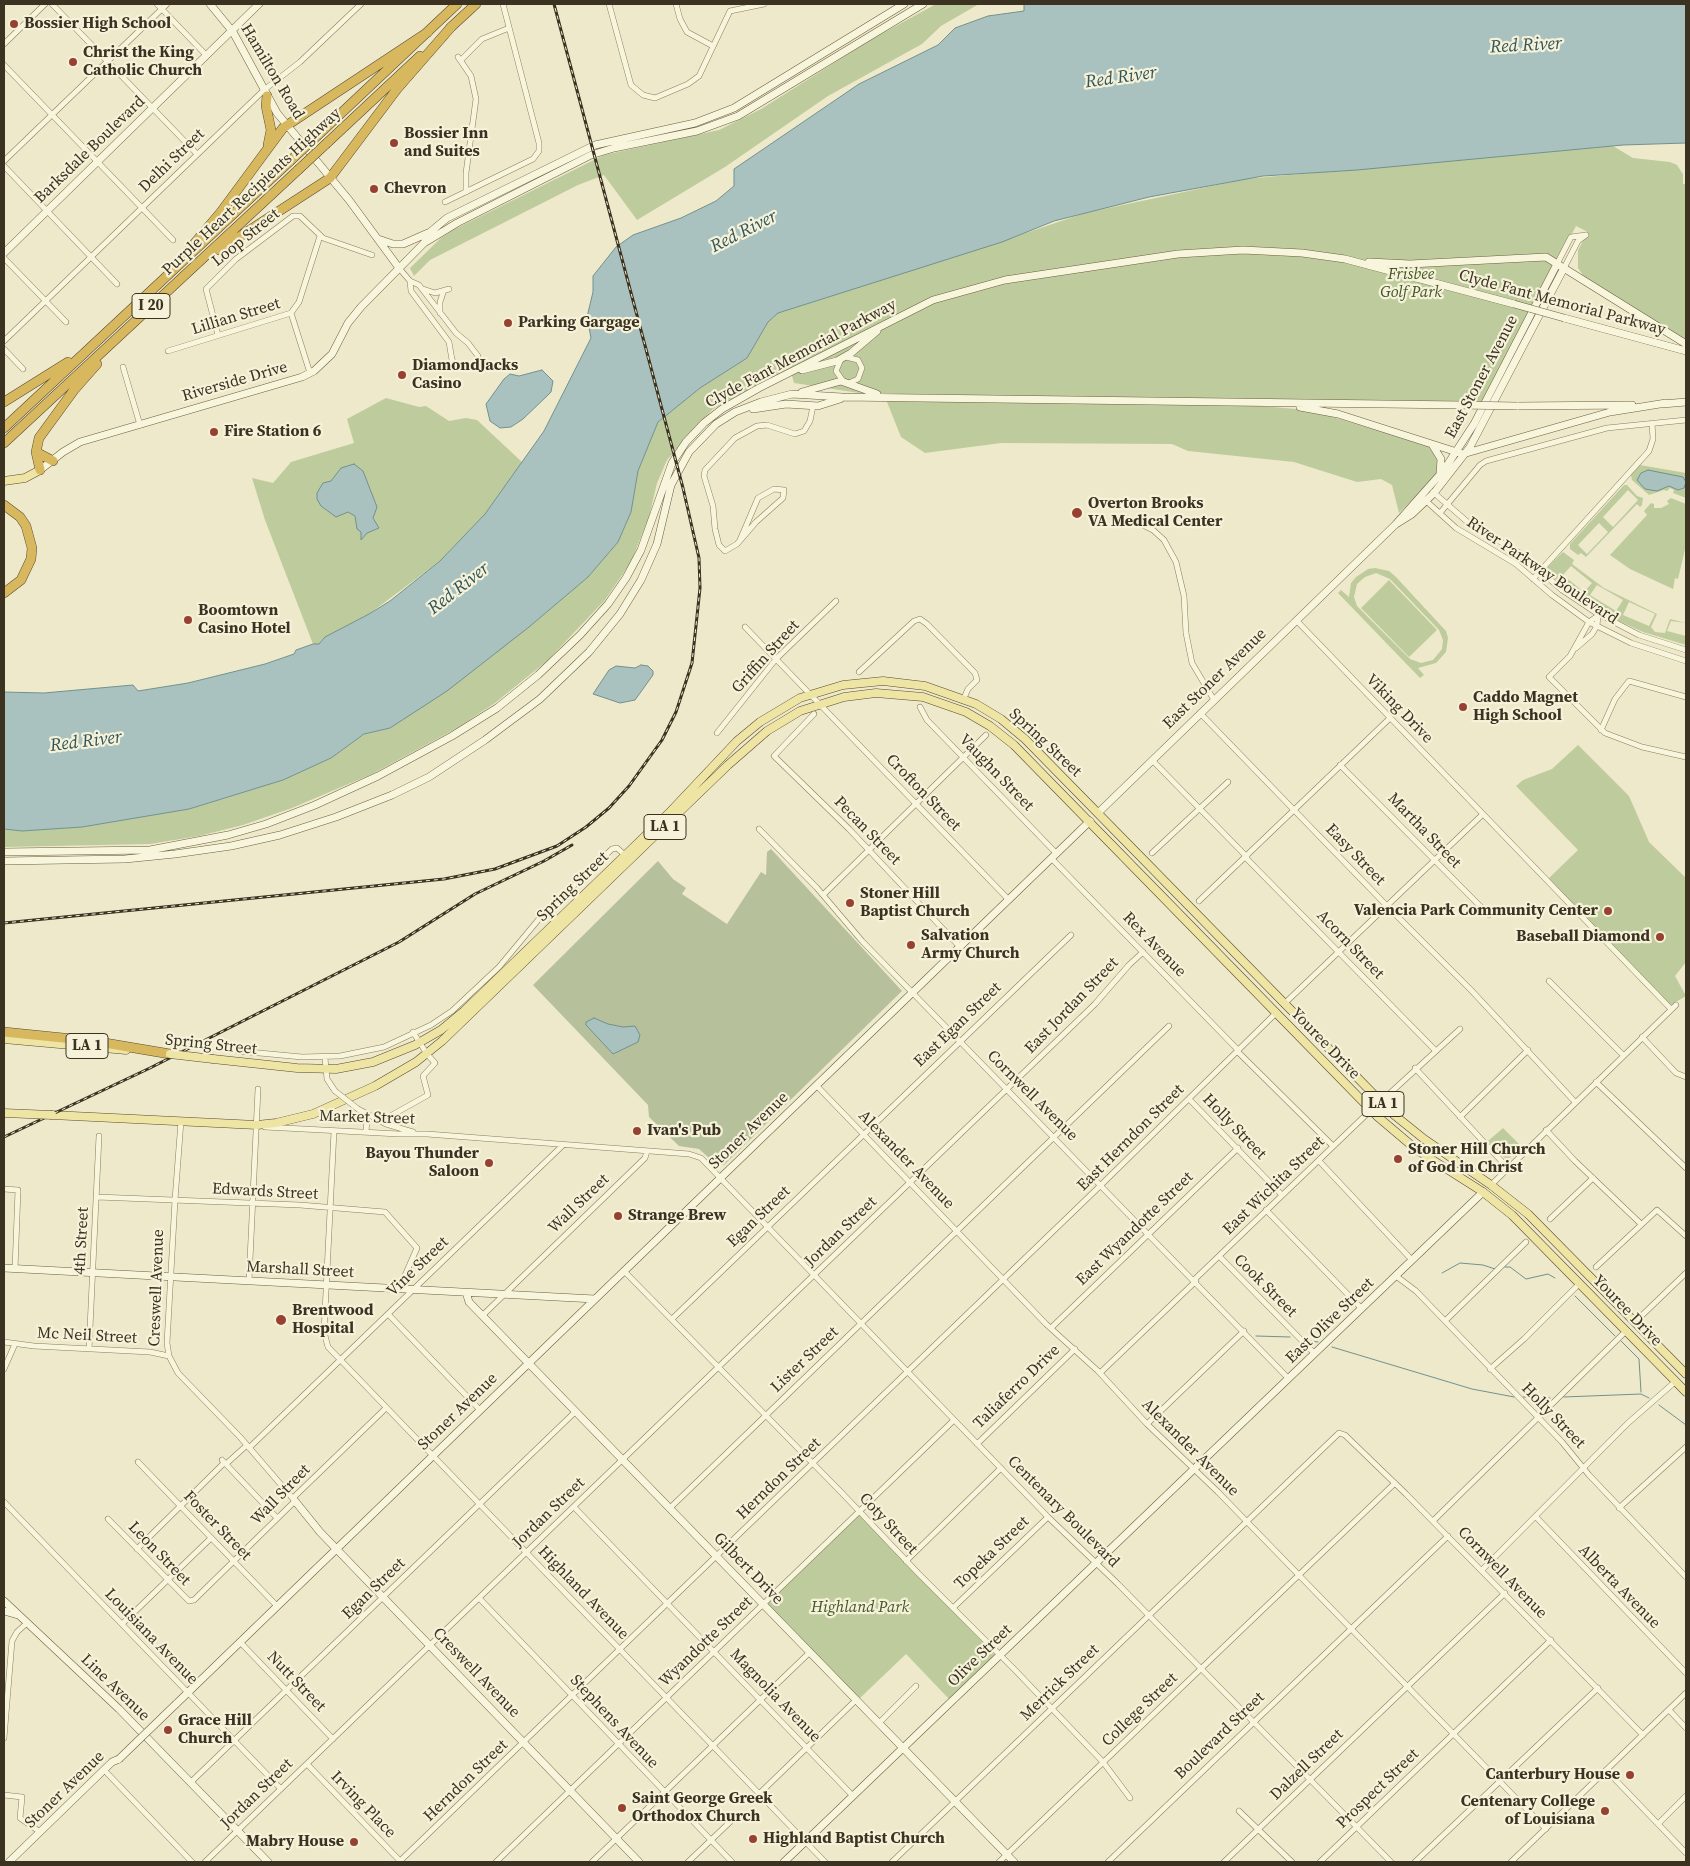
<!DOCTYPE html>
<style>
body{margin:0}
#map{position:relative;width:1690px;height:1866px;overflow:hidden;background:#eee9ca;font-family:"Source Serif 4",serif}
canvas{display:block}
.frame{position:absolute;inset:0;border:5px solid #3b3221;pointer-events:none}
</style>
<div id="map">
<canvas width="1690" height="1866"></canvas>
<div class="frame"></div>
</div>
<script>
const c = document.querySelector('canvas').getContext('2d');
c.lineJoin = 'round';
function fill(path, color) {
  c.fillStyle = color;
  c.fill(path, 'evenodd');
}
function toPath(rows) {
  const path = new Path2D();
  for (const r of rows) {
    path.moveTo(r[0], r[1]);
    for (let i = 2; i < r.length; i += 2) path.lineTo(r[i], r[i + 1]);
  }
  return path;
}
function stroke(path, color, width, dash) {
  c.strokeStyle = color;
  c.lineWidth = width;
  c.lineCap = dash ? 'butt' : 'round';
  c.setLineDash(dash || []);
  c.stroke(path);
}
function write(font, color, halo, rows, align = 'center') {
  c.font = font + ' "Source Serif 4",serif';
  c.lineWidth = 4.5;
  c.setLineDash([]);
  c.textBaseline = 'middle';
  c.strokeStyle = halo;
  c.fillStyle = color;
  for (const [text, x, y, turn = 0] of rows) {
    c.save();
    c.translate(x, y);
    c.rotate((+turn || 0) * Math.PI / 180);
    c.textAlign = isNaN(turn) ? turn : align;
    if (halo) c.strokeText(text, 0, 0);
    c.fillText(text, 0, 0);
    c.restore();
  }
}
fill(toPath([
 [936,4,979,4,941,26,922,44,828,96,725,167,637,220,604,175,578,185,430,260,414,276,410,268,441,238,455,229,604,155,719,130,761,109,872,39],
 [1613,146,1633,158,1670,162,1677,165,1683,174,1683,184,1686,184,1686,340,1584,277,1578,268,1578,250,1588,232,1576,226,1482,405,859,393,794,383,790,368,713,409,667,460,657,483,649,517,631,562,605,600,548,660,495,703,459,727,372,774,292,808,243,825,199,836,150,844,4,847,4,829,21,831,82,827,189,809,283,780,331,758,364,734,390,728,532,624,588,577,618,542,631,512,638,471,658,422,700,388,747,358,768,322,778,313,993,244,1085,213,1245,179],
 [885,397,1247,405,1309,410,1430,446,1438,453,1438,474,1399,513,1392,485,1381,479,1357,482,1294,462,1188,451,1172,444,1001,443,925,453,901,437],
 [386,398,419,407,426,406,449,421,466,418,477,420,522,462,485,514,440,561,369,614,325,637,319,644,313,644,265,520,252,478,273,483,291,462,354,443,347,419],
 [1640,465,1686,473,1686,498,1673,493,1674,490,1670,488,1667,491,1664,490,1649,495,1632,480,1631,475],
 [1624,485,1627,485,1637,496,1643,498,1642,505,1640,507,1637,504,1586,557,1581,553,1578,555,1570,549,1570,544],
 [1628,490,1638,500,1613,527,1603,517],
 [1599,523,1608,532,1587,554,1578,545],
 [1671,498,1686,504,1686,545,1678,579,1675,578,1673,589,1630,569,1610,555,1647,515,1644,511,1651,503,1654,504,1654,508,1661,508,1669,504,1667,501],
 [1563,552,1574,560,1572,564,1604,588,1657,614,1651,627,1655,632,1665,633,1670,619,1686,623,1671,621,1667,631,1686,636,1686,645,1643,632,1617,620,1562,585,1546,571,1547,568],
 [1571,566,1592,583,1584,592,1563,575],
 [1597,585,1623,600,1616,611,1590,595],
 [1629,602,1655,614,1649,626,1623,615],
 [1375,568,1389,571,1395,576,1446,631,1448,638,1446,652,1436,663,1418,668,1424,675,1420,678,1338,593,1341,590,1349,597,1351,583,1356,577,1368,569],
 [1376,573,1390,579,1439,630,1443,640,1442,649,1433,660,1421,663,1410,659,1357,606,1354,597,1357,584,1365,577],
 [1389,580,1437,630,1409,657,1361,608],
 [1578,745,1629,796,1649,842,1686,878,1686,962,1675,976,1686,996,1669,1006,1547,880,1578,850,1516,786,1523,780,1552,769],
 [1503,1128,1521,1146,1507,1160,1488,1141],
 [859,1513,995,1655,949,1699,906,1654,859,1699,766,1604]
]), '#becc9d');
fill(toPath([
 [771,849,902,991,724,1165,717,1165,699,1149,679,1146,649,1117,648,1105,533,985,658,861,673,879,686,888,682,894,727,924,761,872,766,875,767,852]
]), '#b6c19c');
const water = toPath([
 [1024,4,1686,4,1686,143,1623,145,1357,170,1263,176,1149,197,1054,221,1002,242,778,313,768,322,747,358,700,388,658,422,638,471,631,512,618,542,588,577,529,627,447,691,390,728,364,734,331,758,283,780,189,809,82,827,22,831,4,829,4,692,44,693,133,685,138,691,188,683,265,664,294,654,296,650,313,644,319,644,325,637,369,614,390,601,440,561,485,514,544,431,591,338,587,317,593,292,593,276,616,247,633,235,681,218,716,201,734,186,734,169,859,84,938,45,955,28,988,16,1024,11,1024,4],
 [542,370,553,381,551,392,548,395,523,419,511,427,500,428,490,421,486,404,504,379,510,374,519,376,542,370],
 [354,464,363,471,377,507,373,518,379,528,367,533,361,540,361,532,357,529,355,516,348,512,336,517,321,506,317,499,317,493,323,483,331,481,341,468,354,464],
 [1648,470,1683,477,1686,482,1684,488,1678,490,1669,486,1657,491,1645,489,1637,480,1641,473,1648,470],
 [641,665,648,666,653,671,653,675,635,700,620,703,593,694,609,670,616,666,635,668,641,665],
 [594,1018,608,1024,623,1027,635,1026,640,1035,638,1042,613,1054,586,1025,586,1022,594,1018]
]);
fill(water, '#aac2bf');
stroke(water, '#71918e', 1);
stroke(toPath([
 [1505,1267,1510,1267,1526,1279,1548,1274,1555,1278],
 [1442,1273,1460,1263,1483,1265,1495,1269],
 [1575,1296,1615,1336],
 [1256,1336,1290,1337],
 [1310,1341,1318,1342],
 [1621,1341,1639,1359,1641,1392],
 [1332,1347,1472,1389,1514,1397],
 [1523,1397,1550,1398],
 [1564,1397,1641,1394,1649,1398],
 [1659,1405,1686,1425]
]), '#71918e', 1);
stroke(toPath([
 [466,369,477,361]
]), '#cac4a8', 5, [5, 2.5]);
const street = toPath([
 [52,4,197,154],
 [157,4,207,56],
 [609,4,631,85,643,95,655,98,688,84,699,76,730,11,764,4],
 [676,4,680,19,687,32,713,46],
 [4,44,45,4],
 [458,57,471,76,476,99,466,173,466,192],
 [461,60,482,39,509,28],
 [4,65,173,240],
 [4,161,167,4],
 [4,166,117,284],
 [445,202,533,159,539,151,539,143,503,4],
 [4,258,66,322],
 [1557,264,1571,237,1586,235],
 [399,268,410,281,419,285,456,333,468,343,478,356,477,361],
 [1564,268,1578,241,1586,235],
 [410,281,411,291,449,342,452,360,458,367,466,369],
 [423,289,435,293,449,289],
 [291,313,310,373],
 [440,313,440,302,443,293],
 [218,335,206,289,236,259,293,216,300,216,323,238,372,255],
 [4,341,264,90,300,62,361,4],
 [4,349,23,369],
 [168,351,291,313,299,302,320,236],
 [846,357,858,360,862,368,858,379,849,383],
 [841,359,836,371,843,381],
 [123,367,140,425],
 [1433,492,1471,525,1520,553,1562,590,1595,612,1639,635,1686,650],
 [1424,499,1456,528,1516,564,1552,595,1589,622,1631,643,1686,661],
 [1440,513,1480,465,1486,461,1607,428,1686,420],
 [1133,520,1153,530,1164,540,1176,562,1184,596,1186,633,1192,663,1214,700],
 [740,540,758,498,774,489,784,490,783,498,756,522,737,544,725,551,719,545,715,529,713,506,704,476,705,470,735,438,757,426,767,425,795,434,804,431,810,421,813,406],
 [1533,579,1649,451,1653,439,1652,423],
 [1599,615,1589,622,1570,656,1549,677,1605,733,1642,747,1686,757],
 [1296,620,1671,1009],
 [745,627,1009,900],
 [1576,648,1592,634,1597,626,1598,615],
 [859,672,914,621,920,619,927,624,975,673,977,680,968,689,964,698],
 [920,707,927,720,1057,854],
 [1200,713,1387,906,1471,990,1575,1102],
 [814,714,774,756,849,829,960,947],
 [1601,730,1615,699,1629,681,1686,697],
 [717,733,776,659,836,601],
 [1152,760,1247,857],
 [1340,765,1489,915],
 [759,829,817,888,862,941,1289,1379],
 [1152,853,1228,782],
 [1246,858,1435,1050],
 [1052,859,1238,1050],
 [823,895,986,735],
 [1199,901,1390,718],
 [1549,981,1623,1055],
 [1284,1004,1483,814],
 [1642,1037,1676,1073,1686,1077],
 [238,1051,302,1057,340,1056,384,1047,431,1025,452,1011,499,967,539,919,612,849,617,848,627,857],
 [1237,1051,1333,1146],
 [325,1058,327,1079,335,1091],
 [1415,1068,1507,1167],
 [1596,1082,1686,1168],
 [816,1085,1046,1324,1098,1371,1147,1424,1218,1492,1546,1829],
 [1388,1095,1460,1029],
 [1189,1099,1282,1195],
 [358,1109,386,1124,413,1132],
 [363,1113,367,1119,366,1132],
 [1460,1117,1528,1050],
 [386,1124,392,1115,428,1095,423,1076,435,1063,427,1054,413,1032],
 [265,1127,399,1134,427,1134,689,1154,701,1158,1048,1517,1118,1584,1391,1862],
 [1546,1130,1575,1161,1641,1224],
 [334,1131,324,1332,328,1347,825,1862],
 [1320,1162,1412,1260],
 [1491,1185,1676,1005],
 [4,1189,18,1190,15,1269],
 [97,1197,300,1205,385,1212,417,1248,399,1289],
 [1266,1210,1362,1309],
 [1550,1219,1593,1178],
 [1219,1256,1315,1354],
 [1596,1267,1657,1210,1686,1236],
 [624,1271,840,1491,918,1573,1015,1670,1103,1762,1130,1798],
 [1396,1276,1416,1291,1562,1442,1589,1475,1686,1577],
 [1194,1280,1371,1110],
 [249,1281,258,1089],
 [388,1314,480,1410],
 [482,1316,645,1158,647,1151],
 [672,1319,1071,935],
 [1445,1321,1526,1242],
 [1635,1322,1686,1273],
 [1051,1328,1238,1148],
 [4,1342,34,1346,150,1352,169,1356],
 [89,1349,99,1136],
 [4,1369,15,1344],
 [1490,1369,1524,1339,1580,1283],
 [1100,1373,1196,1281],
 [1147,1424,1244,1331],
 [977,1444,1075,1349],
 [249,1448,562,1146],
 [222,1460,277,1518],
 [138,1462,277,1606],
 [226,1464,247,1445],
 [293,1498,386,1408],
 [4,1502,281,1789],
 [574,1507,853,1796],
 [670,1508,1169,1026],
 [1619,1508,1686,1447],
 [1536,1517,1686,1673],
 [108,1519,189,1601,194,1600,295,1501,240,1437,178,1373,169,1356,167,1343,175,1200,181,1121],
 [1433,1521,1626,1331],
 [137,1549,224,1463],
 [906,1561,1001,1468],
 [1482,1570,1628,1423,1676,1381],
 [479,1598,732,1862],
 [954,1607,1048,1517],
 [122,1624,211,1538],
 [240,1642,333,1739],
 [1669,1710,1686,1728],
 [879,1723,916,1686],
 [4,1738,12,1641,17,1632,27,1623],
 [307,1764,401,1862],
 [1606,1770,1686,1853],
 [107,1773,192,1862],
 [190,1783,575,1412],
 [759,1794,856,1700],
 [4,1795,22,1797,20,1818,40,1832],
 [1239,1811,1292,1862],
 [1658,1824,1686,1796],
 [205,1862,1095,1004,1129,965,1143,952],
 [399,1862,1101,1185,1276,1013],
 [496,1862,954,1420],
 [592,1862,810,1652],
 [688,1862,731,1821],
 [892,1862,1339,1433,1345,1435,1406,1494,1643,1735],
 [999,1862,1395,1483],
 [1108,1862,1448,1536],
 [1224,1862,1505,1593],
 [1320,1862,1551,1640],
 [1415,1862,1598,1688],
 [1511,1862,1686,1693]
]);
const secondary = toPath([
 [210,4,233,32,277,113,349,200,399,268],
 [378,239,393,244,403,244,428,233],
 [424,243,457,223,591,155,614,148,697,131,738,116,923,4],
 [4,253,259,4],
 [1369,262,1410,264,1546,257,1686,344],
 [1564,318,1686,351],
 [802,370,837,361,851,353,877,331],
 [802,392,841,381,877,394],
 [1662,404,1686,402],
 [1517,406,1632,405],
 [1300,407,1338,414,1463,454,1610,412,1666,403],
 [753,409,786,404,818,406,840,399],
 [1433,446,1441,459,1440,475],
 [40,470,63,452,80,442,302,377,314,371,332,354,348,323,361,307,424,243,429,233,447,218,595,145,695,123,734,108,904,4],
 [1396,524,1412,514,1434,493,1470,447,1564,268],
 [1098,813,1396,524,1444,470,1474,424,1557,264],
 [4,852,150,850,228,835,266,824,315,805,378,776,452,736,497,708,538,675,580,635,608,604,626,578,641,550,672,463,686,442,704,423,722,409,759,388,933,300,1005,280,1178,254,1243,250,1302,253,1345,259,1514,304],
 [4,861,125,859,175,854,231,846,280,835,336,817,392,795,429,777,485,740,540,699,589,652,620,614,641,580,657,544,671,485,689,452,716,424,735,412,761,402,792,394,842,397,1461,405],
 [4,1268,595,1299],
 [466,1292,469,1302,1014,1862],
 [295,1501,320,1532,639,1862],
 [4,1601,119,1709,268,1862],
 [4,1611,18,1615],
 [176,1704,1090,821],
 [9,1862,112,1762,119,1759],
 [784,1862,1483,1192]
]);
const primary = toPath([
 [4,481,25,478,40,470],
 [4,1039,126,1050],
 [213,1059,297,1068,336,1069,373,1062,415,1045,441,1030,464,1011,669,813,737,741,760,722,800,698,843,685,883,681,925,686,976,704,1001,719,1025,739,1393,1114,1424,1139,1491,1185,1528,1214,1686,1374],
 [52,1115,257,1125,276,1123,313,1114,375,1086,416,1062,442,1041,728,765,767,731,800,711,844,697,876,693,923,697,966,712,990,726,1014,745,1378,1117,1417,1150,1483,1192,1512,1215,1686,1392]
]);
const highway = toPath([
 [450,28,476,4],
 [267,96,266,106,271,130,268,145],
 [318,135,457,4],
 [327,143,420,56],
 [219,250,330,178,397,89,452,26],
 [188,251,221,212,283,128,428,32],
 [4,402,68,362],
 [4,428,290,161],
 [4,443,298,170],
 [36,452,53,461],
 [40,470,36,452,39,438,74,390,97,364],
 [4,505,20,517,26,526,32,548,31,559,21,580,4,593],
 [4,1032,93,1041,170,1054]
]);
stroke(street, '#8a7d5e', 6);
stroke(secondary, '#6c5e41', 8);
stroke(primary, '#584a32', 9);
stroke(highway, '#584a32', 10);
stroke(street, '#f8f5dd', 5);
stroke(secondary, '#f8f5dd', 7);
stroke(primary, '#eee4a4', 8);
stroke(highway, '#d8b85f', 9);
const rail = toPath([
 [4,923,444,879,495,869,557,846,586,827,609,808,629,786,662,740,676,712,692,663,700,588,699,558,683,488,554,4],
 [4,1137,150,1068,399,942,475,894,544,861,572,845]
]);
stroke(rail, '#3b3221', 3);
stroke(rail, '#f5f2d9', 1, [4]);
const streetBridge = toPath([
 [335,1091,358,1109]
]);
const secondaryBridge = toPath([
 [1514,304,1564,318],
 [1461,405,1517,406],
 [119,1759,176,1704]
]);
const primaryBridge = toPath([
 [170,1054,213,1059],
 [4,1113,52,1115]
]);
const highwayBridge = toPath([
 [290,161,318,135],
 [298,170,327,143]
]);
stroke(streetBridge, '#8a7d5e', 6, []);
stroke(secondaryBridge, '#6c5e41', 8, []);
stroke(primaryBridge, '#584a32', 9, []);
stroke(highwayBridge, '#584a32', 10, []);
stroke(streetBridge, '#f8f5dd', 5);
stroke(secondaryBridge, '#f8f5dd', 7);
stroke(primaryBridge, '#eee4a4', 8);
stroke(highwayBridge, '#d8b85f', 9);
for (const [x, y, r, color] of [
 [14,24,5,"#974130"],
 [73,62,5,"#974130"],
 [394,143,5,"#974130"],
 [374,189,5,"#974130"],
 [508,323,5,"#974130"],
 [402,375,5,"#974130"],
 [214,432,5,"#974130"],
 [1077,513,6,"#974130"],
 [188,620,5,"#974130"],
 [1463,707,5,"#974130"],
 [850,903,5,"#974130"],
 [1608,911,5,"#974130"],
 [1660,937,5,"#974130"],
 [911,945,5,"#974130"],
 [637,1131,5,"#974130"],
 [1398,1159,5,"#974130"],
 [489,1163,5,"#974130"],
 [618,1216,5,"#974130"],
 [281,1320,6,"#974130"],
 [168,1730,5,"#974130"],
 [1630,1775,5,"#974130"],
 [622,1808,5,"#974130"],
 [1605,1811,5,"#974130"],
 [753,1839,5,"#974130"],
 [354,1842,5,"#974130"]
]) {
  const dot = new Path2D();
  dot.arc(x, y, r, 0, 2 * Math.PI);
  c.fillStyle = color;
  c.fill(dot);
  stroke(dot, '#f5f2d9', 2);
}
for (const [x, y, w] of [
 [151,306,38],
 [665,827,42],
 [87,1046,42],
 [1383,1104,42]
]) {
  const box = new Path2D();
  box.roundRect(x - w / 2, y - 12.5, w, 25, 4);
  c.fillStyle = '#f5f2d9';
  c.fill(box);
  stroke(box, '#3b3221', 1);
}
write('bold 15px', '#3b3221', null, [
 ["I 20",151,306],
 ["LA 1",665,827],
 ["LA 1",87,1046],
 ["LA 1",1383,1104]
]);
write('bold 16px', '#3b3221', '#f5f2d9', [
 ["Bossier High School",24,24],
 ["Christ the King",83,53],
 ["Catholic Church",83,71],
 ["Bossier Inn",404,134],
 ["and Suites",404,152],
 ["Chevron",384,189],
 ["Parking Gargage",518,323],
 ["DiamondJacks",412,366],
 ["Casino",412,384],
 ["Fire Station 6",224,432],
 ["Overton Brooks",1088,504],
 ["VA Medical Center",1088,522],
 ["Boomtown",198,611],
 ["Casino Hotel",198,629],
 ["Caddo Magnet",1473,698],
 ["High School",1473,716],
 ["Stoner Hill",860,894],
 ["Baptist Church",860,912],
 ["Valencia Park Community Center",1598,911,"right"],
 ["Salvation",921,936],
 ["Army Church",921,954],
 ["Baseball Diamond",1650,937,"right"],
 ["Ivan's Pub",647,1131],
 ["Stoner Hill Church",1408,1150],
 ["of God in Christ",1408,1168],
 ["Bayou Thunder",479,1154,"right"],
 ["Saloon",479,1172,"right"],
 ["Strange Brew",628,1216],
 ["Brentwood",292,1311],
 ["Hospital",292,1329],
 ["Grace Hill",178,1721],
 ["Church",178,1739],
 ["Canterbury House",1620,1775,"right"],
 ["Saint George Greek",632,1799],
 ["Orthodox Church",632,1817],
 ["Centenary College",1595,1802,"right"],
 ["of Louisiana",1595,1820,"right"],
 ["Highland Baptist Church",763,1839],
 ["Mabry House",344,1842,"right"]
], 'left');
write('16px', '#3b3221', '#f5f2d9', [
 ["Hamilton Road",272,72,59],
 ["Barksdale Boulevard",90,150,-44],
 ["Delhi Street",172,161,-44],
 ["Purple Heart Recipients Highway",252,192,-43],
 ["Loop Street",246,238,-39],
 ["Clyde Fant Memorial Parkway",1562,303,15],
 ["Lillian Street",236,317,-17],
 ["Clyde Fant Memorial Parkway",801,354,-28],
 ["East Stoner Avenue",1482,377,-62],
 ["Riverside Drive",235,382,-16],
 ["River Parkway Boulevard",1542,571,34],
 ["Griffin Street",766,657,-48],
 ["East Stoner Avenue",1215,679,-44],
 ["Viking Drive",1399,709,46],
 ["Spring Street",1045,743,43],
 ["Vaughn Street",996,773,46],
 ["Crofton Street",923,793,46],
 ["Pecan Street",867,831,46],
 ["Martha Street",1424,831,46],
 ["Easy Street",1355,855,46],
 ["Spring Street",573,887,-44],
 ["Rex Avenue",1154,945,46],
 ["Acorn Street",1350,945,46],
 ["East Jordan Street",1072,1006,-46],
 ["East Egan Street",958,1025,-44],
 ["Youree Drive",1325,1044,46],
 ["Spring Street",211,1045,6],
 ["Cornwell Avenue",1032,1096,45],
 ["Market Street",367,1118,2],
 ["Holly Street",1234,1127,46],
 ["Stoner Avenue",749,1131,-44],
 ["East Herndon Street",1131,1138,-45],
 ["Alexander Avenue",906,1160,46],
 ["East Wichita Street",1274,1186,-44],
 ["Edwards Street",265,1192,3],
 ["Wall Street",579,1204,-44],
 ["Egan Street",759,1217,-44],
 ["East Wyandotte Street",1135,1229,-44],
 ["Jordan Street",841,1232,-44],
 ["4th Street",82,1241,-87],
 ["Vine Street",418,1267,-44],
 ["Marshall Street",300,1270,3],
 ["Cook Street",1265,1286,45],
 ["Creswell Avenue",157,1288,-88],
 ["Youree Drive",1627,1311,46],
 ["East Olive Street",1330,1321,-44],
 ["Mc Neil Street",87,1336,3],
 ["Lister Street",805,1360,-44],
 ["Taliaferro Drive",1017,1387,-44],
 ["Stoner Avenue",458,1412,-44],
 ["Holly Street",1553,1416,46],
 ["Alexander Avenue",1190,1448,45],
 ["Herndon Street",779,1479,-44],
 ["Wall Street",281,1495,-46],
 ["Centenary Boulevard",1063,1512,45],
 ["Jordan Street",549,1513,-44],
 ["Coty Street",888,1524,47],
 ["Foster Street",217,1526,46],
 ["Topeka Street",992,1553,-44],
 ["Leon Street",159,1554,46],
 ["Gilbert Drive",748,1569,46],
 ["Cornwell Avenue",1502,1573,46],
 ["Alberta Avenue",1619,1587,46],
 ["Egan Street",374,1589,-44],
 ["Highland Avenue",583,1593,46],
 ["Louisiana Avenue",151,1637,46],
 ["Wyandotte Street",706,1642,-44],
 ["Olive Street",980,1656,-44],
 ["Creswell Avenue",476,1673,46],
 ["Nutt Street",296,1682,46],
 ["Merrick Street",1060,1683,-44],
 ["Line Avenue",115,1688,44],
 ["Magnolia Avenue",775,1696,46],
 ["College Street",1140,1710,-44],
 ["Stephens Avenue",614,1722,47],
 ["Boulevard Street",1220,1736,-44],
 ["Dalzell Street",1307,1765,-44],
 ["Herndon Street",466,1781,-44],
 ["Prospect Street",1378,1789,-44],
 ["Stoner Avenue",65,1790,-44],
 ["Jordan Street",257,1794,-44],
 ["Irving Place",363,1805,46]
]);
write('italic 16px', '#435729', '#f5f2d9', [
 ["Frisbee",1411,275],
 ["Golf Park",1411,293],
 ["Highland Park",860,1608]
]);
write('italic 18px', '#31555a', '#f5f2d9', [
 ["Red River",1526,46,-3],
 ["Red River",1121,78,-8],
 ["Red River",744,232,-27],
 ["Red River",459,589,-38],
 ["Red River",86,742,-7]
]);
</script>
